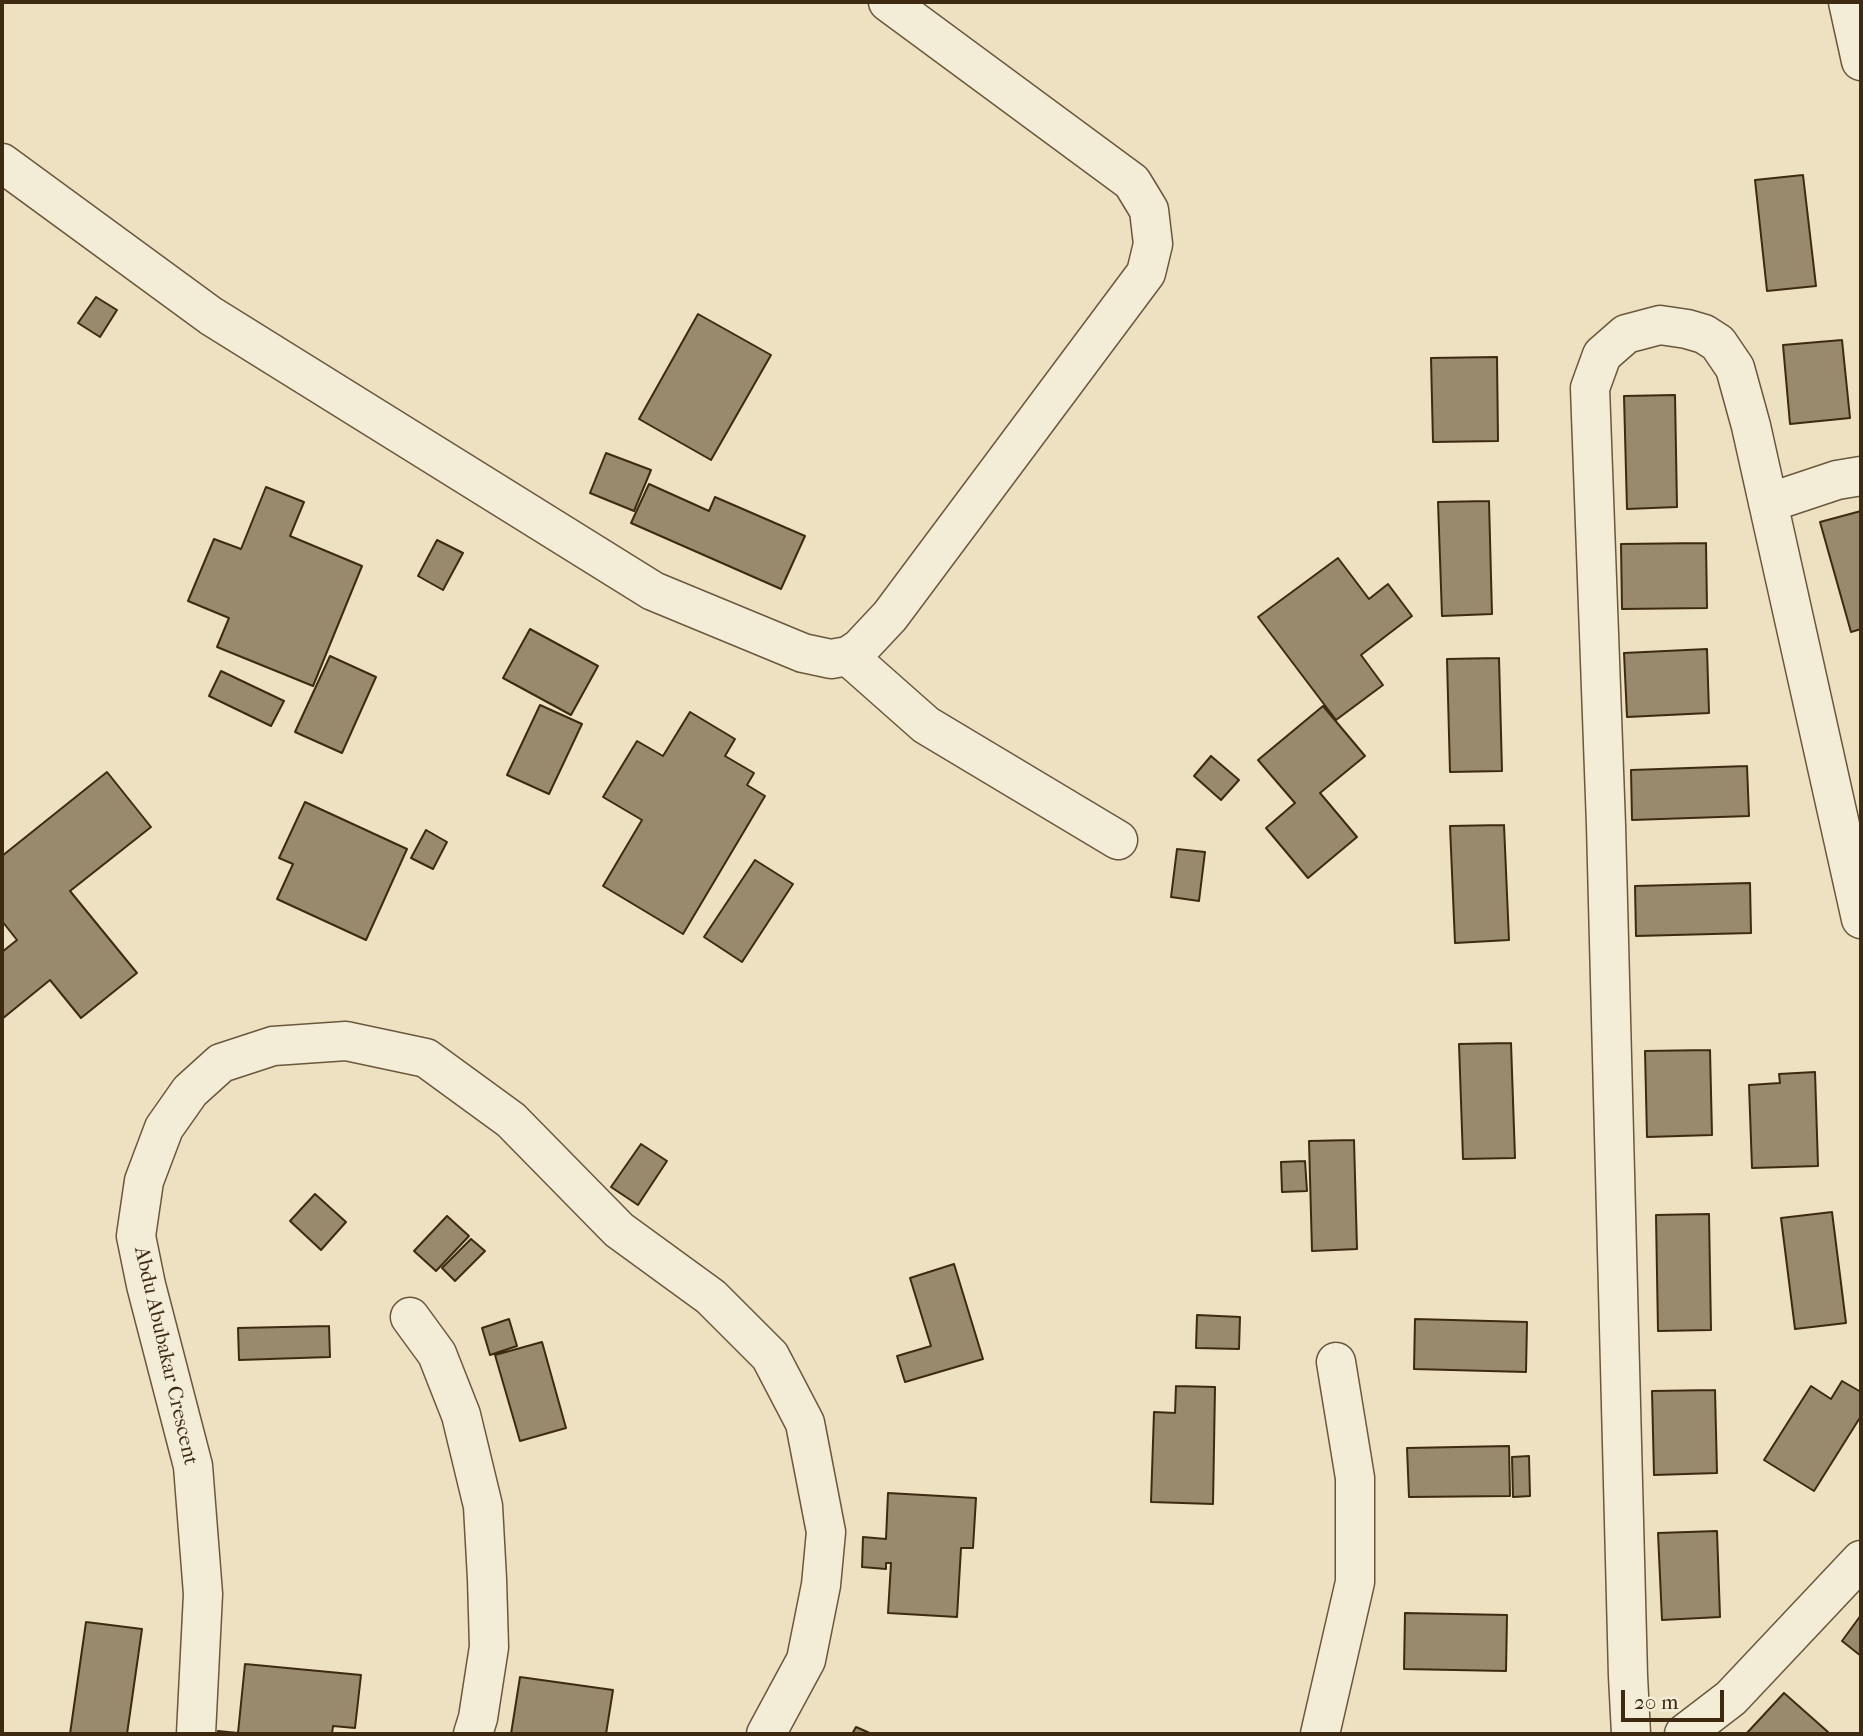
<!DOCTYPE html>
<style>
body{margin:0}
#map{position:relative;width:1863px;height:1736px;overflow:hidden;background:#ede1c1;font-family:"IM FELL French Canon",serif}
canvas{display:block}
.frame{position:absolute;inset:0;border:4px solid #3e2a11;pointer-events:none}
.scale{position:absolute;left:1621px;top:1690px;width:103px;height:32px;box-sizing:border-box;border:4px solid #3e2a11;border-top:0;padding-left:9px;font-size:21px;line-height:24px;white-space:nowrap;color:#3e2a11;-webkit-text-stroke:5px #f3ecd7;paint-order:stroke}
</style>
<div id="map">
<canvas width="1863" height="1736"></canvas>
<div class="frame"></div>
<div class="scale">20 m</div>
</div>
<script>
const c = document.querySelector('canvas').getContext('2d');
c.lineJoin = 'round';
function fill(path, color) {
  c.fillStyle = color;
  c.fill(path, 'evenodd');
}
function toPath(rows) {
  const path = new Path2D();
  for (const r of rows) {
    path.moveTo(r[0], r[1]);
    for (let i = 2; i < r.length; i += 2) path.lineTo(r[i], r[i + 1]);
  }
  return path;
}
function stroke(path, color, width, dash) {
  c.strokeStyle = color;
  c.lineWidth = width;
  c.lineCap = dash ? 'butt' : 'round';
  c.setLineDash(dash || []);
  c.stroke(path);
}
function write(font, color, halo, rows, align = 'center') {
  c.font = font + ' "IM FELL French Canon",serif';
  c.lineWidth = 5;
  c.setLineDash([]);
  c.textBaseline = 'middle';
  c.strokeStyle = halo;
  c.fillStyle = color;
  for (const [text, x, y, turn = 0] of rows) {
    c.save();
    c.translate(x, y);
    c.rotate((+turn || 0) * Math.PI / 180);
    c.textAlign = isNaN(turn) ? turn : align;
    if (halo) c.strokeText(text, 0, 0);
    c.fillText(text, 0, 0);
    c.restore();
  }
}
const building = toPath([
 [1803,175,1816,286,1767,291,1755,180,1803,175],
 [96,297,117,310,100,337,78,323,96,297],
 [698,314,771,355,711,460,639,419,698,314],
 [1842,340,1850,418,1790,424,1783,345,1842,340],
 [1497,357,1498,441,1433,442,1431,358,1497,357],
 [1675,395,1677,507,1627,509,1624,396,1675,395],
 [606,453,651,470,634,511,590,493,606,453],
 [649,484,709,511,715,497,805,536,781,589,631,523,649,484],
 [266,487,304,502,290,536,362,566,313,686,217,647,229,618,188,601,214,539,241,549,266,487],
 [1489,501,1492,614,1442,616,1438,502,1489,501],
 [1861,511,1861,629,1851,632,1820,522,1861,511],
 [437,540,463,553,443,590,418,576,437,540],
 [1706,543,1707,608,1622,609,1621,544,1706,543],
 [1338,558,1369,599,1388,584,1412,616,1361,655,1383,685,1336,720,1258,617,1338,558],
 [530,629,598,666,571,715,503,678,530,629],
 [1707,649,1709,713,1627,717,1624,653,1707,649],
 [330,656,376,677,342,753,295,732,330,656],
 [1499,658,1502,771,1450,772,1447,659,1499,658],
 [221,671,284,701,271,726,209,696,221,671],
 [540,705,582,724,549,794,507,775,540,705],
 [1323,706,1365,756,1320,793,1357,837,1308,878,1266,828,1295,803,1258,760,1323,706],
 [690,712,735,739,725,756,754,773,747,785,765,796,683,934,603,886,642,820,603,797,637,741,663,756,690,712],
 [1211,756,1239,780,1221,800,1194,776,1211,756],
 [1747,766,1749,816,1632,820,1631,770,1747,766],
 [107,772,151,827,70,891,137,973,81,1018,50,980,2,1019,2,952,17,940,2,921,2,856,107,772],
 [305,802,407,849,366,940,277,899,293,864,279,858,305,802],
 [1504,825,1509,940,1455,943,1450,826,1504,825],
 [426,830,447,842,433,869,411,858,426,830],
 [1177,849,1205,852,1199,901,1171,897,1177,849],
 [755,860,793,884,742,962,704,937,755,860],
 [1750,883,1751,933,1636,936,1635,886,1750,883],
 [1511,1043,1515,1158,1463,1159,1459,1044,1511,1043],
 [1710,1050,1712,1135,1647,1137,1645,1051,1710,1050],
 [1815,1072,1818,1166,1752,1168,1749,1085,1780,1083,1779,1074,1815,1072],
 [1354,1140,1357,1249,1312,1251,1309,1141,1354,1140],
 [641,1144,667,1161,638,1205,611,1187,641,1144],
 [1305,1161,1307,1191,1282,1192,1281,1162,1305,1161],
 [315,1194,346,1222,321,1250,290,1221,315,1194],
 [1832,1212,1846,1323,1795,1329,1781,1218,1832,1212],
 [1709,1214,1711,1330,1658,1331,1656,1215,1709,1214],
 [447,1216,469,1236,436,1271,414,1251,447,1216],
 [471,1239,485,1251,455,1281,442,1268,471,1239],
 [954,1264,983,1359,905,1382,897,1356,931,1346,910,1278,954,1264],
 [1197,1315,1240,1317,1239,1349,1196,1348,1197,1315],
 [509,1319,517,1346,490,1355,482,1328,509,1319],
 [1415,1319,1527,1322,1526,1372,1414,1369,1415,1319],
 [329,1326,330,1357,239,1360,238,1328,329,1326],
 [542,1342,566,1428,520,1441,495,1355,542,1342],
 [1842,1381,1861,1392,1861,1416,1814,1491,1764,1460,1811,1386,1831,1399,1842,1381],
 [1176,1386,1215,1387,1213,1504,1151,1502,1154,1412,1175,1413,1176,1386],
 [1715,1390,1717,1473,1654,1475,1652,1391,1715,1390],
 [1509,1446,1510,1496,1409,1497,1407,1448,1509,1446],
 [1529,1456,1530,1496,1513,1497,1512,1457,1529,1456],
 [888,1493,976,1498,973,1548,961,1548,957,1617,888,1613,891,1563,886,1563,886,1569,862,1567,863,1537,886,1539,888,1493],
 [1717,1531,1720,1617,1662,1620,1658,1533,1717,1531],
 [1405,1613,1507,1615,1506,1671,1404,1669,1405,1613],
 [1861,1615,1861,1656,1842,1641,1861,1615],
 [86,1622,142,1629,127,1734,70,1734,86,1622],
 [245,1664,361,1675,355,1728,333,1726,332,1734,218,1734,218,1731,238,1733,245,1664],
 [520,1677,613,1690,606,1734,511,1734,520,1677],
 [1784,1693,1828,1732,1826,1734,1746,1734,1784,1693],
 [856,1727,872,1734,852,1734,856,1727]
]);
fill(building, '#99896d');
stroke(building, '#3e2a11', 2);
const minor = toPath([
 [1848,2,1861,61],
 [2,163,211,316,653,591,803,653,831,659,848,656,860,648,890,616,1146,273,1153,244,1149,210,1132,182,888,2],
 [1768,503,1837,480,1861,476],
 [848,656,926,725,1118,840],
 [410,1317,437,1354,461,1415,483,1506,487,1579,489,1647,478,1718,473,1734],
 [196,1734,203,1594,193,1466,146,1285,136,1236,144,1181,164,1128,190,1091,221,1063,273,1046,346,1041,426,1058,511,1120,619,1230,711,1297,770,1356,805,1423,826,1532,821,1585,806,1660,766,1734],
 [1320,1734,1355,1582,1355,1478,1336,1362],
 [1631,1734,1628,1676,1606,825,1590,388,1602,355,1626,334,1660,325,1687,329,1704,334,1718,343,1735,368,1751,426,1861,919],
 [1684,1734,1731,1698,1861,1560]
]);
stroke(minor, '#6a583d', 41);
stroke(minor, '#f3ecd7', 38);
write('21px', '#3e2a11', '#f3ecd7', [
 ["Abdu Abubakar Crescent",165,1356,77]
]);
</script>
